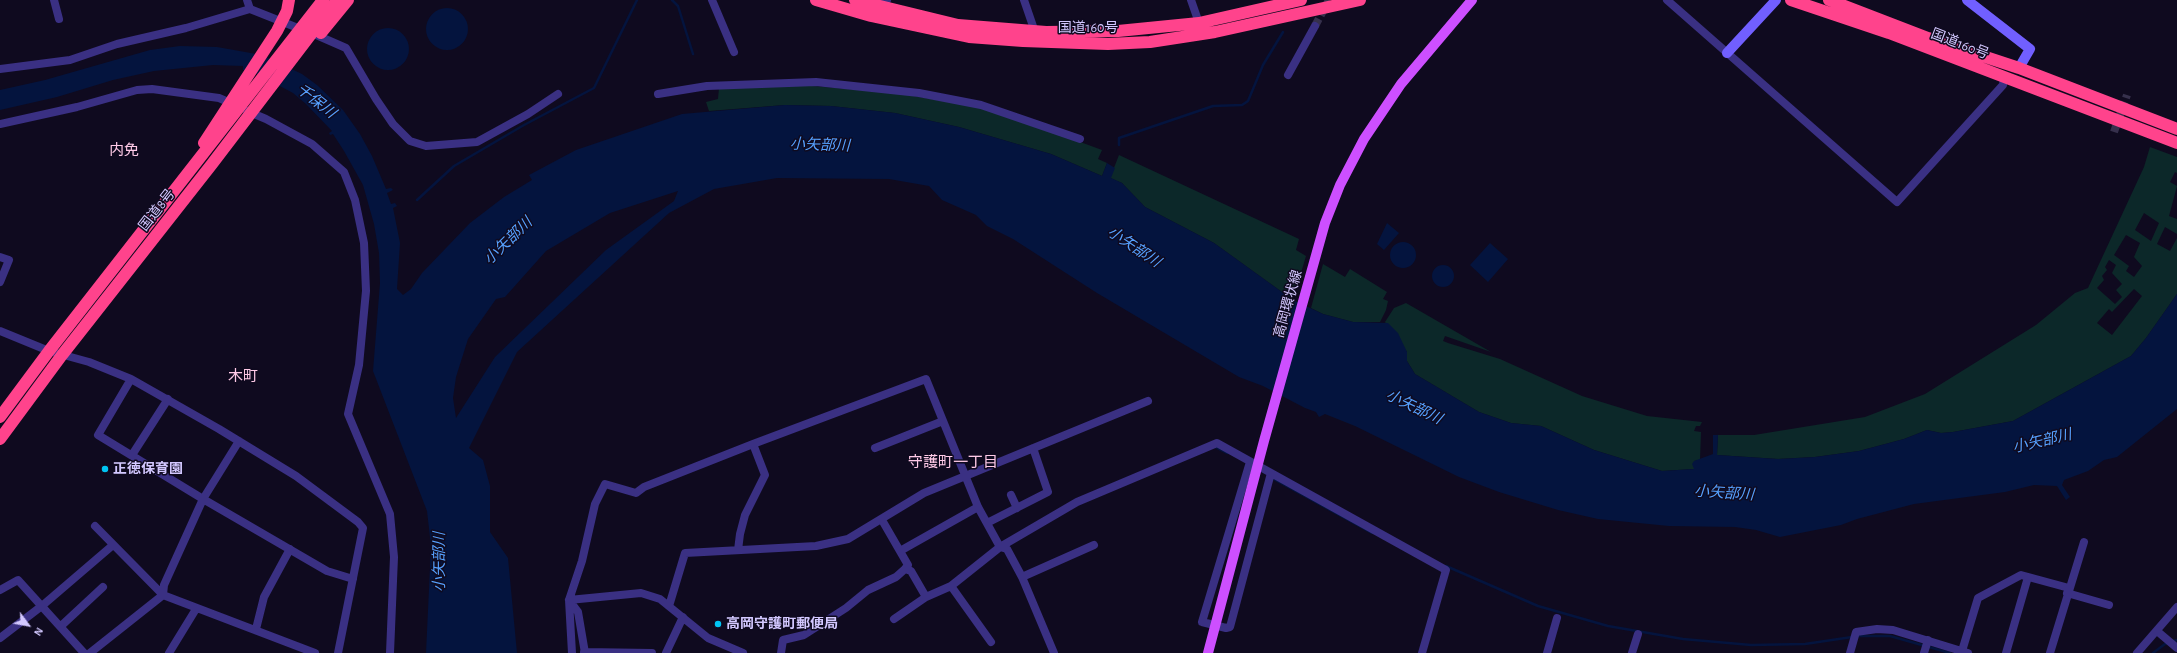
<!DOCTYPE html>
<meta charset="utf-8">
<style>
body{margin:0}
#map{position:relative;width:2177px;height:653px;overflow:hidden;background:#0f0a1f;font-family:"Alegreya Sans",sans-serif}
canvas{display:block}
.north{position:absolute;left:8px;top:605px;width:40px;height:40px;-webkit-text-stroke:3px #0f0a1f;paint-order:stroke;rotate:122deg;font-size:11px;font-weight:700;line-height:16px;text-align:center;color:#d3c8ff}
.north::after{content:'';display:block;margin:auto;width:14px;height:18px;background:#d3c8ff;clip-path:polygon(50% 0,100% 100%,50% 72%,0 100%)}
</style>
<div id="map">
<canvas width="2177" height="653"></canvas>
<div class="north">N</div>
</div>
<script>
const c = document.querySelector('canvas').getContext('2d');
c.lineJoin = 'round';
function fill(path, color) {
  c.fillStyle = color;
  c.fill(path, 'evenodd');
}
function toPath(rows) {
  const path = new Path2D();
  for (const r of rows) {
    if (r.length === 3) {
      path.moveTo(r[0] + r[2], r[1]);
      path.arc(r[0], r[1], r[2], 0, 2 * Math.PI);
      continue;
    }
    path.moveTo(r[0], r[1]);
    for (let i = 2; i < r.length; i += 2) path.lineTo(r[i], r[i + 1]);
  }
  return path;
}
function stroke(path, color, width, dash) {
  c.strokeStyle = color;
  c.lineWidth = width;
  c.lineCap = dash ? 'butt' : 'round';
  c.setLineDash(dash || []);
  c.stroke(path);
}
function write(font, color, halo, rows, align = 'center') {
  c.font = font + ' "Alegreya Sans","Noto Sans JP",sans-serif';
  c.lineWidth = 3;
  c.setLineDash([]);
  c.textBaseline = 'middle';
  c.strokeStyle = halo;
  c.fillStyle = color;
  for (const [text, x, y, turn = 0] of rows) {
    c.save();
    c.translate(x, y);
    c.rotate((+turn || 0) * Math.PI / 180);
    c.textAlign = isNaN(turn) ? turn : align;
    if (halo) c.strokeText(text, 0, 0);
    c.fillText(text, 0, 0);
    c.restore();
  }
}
fill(toPath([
 [800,85,896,93,972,106,1015,118,1102,150,1098,159,1107,163,1102,176,1051,154,959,127,895,113,831,106,785,105,709,111,706,102,718,99,719,88],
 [2150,147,2177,157,2177,173,2175,172,2170,182,2177,186,2169,216,2177,219,2177,234,2165,227,2157,244,2170,251,2177,238,2177,294,2146,338,2131,356,2013,421,1953,432,1941,433,1927,430,1904,439,1859,451,1815,457,1778,459,1717,455,1718,435,1754,435,1865,417,1925,394,2036,325,2075,293,2088,288,2144,167],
 [2144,213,2159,223,2151,241,2135,230],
 [2126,235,2140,243,2134,257,2142,266,2134,277,2126,271,2129,266,2114,255],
 [2109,260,2116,265,2112,273,2122,284,2116,290,2122,297,2115,304,2097,288,2104,280,2102,276,2107,270,2105,267],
 [2134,289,2142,296,2112,335,2097,323,2109,309,2112,312],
 [1119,155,1299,239,1296,250,1306,256,1293,300,1214,243,1145,207,1122,183,1110,178],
 [1323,264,1345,277,1350,269,1387,292,1383,299,1388,301,1386,310,1380,322,1353,322,1323,314,1311,308],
 [1406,303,1491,352,1445,336,1443,341,1448,343,1500,359,1582,396,1647,416,1702,422,1700,426,1696,426,1694,431,1701,432,1700,460,1694,461,1694,469,1662,471,1594,450,1541,426,1511,423,1479,412,1415,374,1407,361,1407,352,1385,322,1394,308]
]), '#0c2829');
fill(toPath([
 [447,29,21],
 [388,49,21],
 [180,46,217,47,262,55,302,74,317,85,343,110,360,134,372,156,386,189,391,188,393,190,387,193,391,204,395,203,397,206,393,208,400,243,397,289,403,295,411,289,422,273,470,223,504,197,532,180,529,175,576,150,682,114,785,105,831,106,895,113,959,127,1051,154,1102,176,1107,163,1115,168,1111,178,1122,183,1145,207,1214,243,1293,300,1323,314,1353,322,1388,323,1398,333,1407,352,1407,361,1415,374,1479,412,1511,423,1541,426,1594,450,1662,471,1694,469,1692,464,1694,461,1713,454,1713,435,1718,435,1717,455,1778,459,1815,457,1859,451,1904,439,1927,430,1941,433,1953,432,2013,421,2131,356,2146,338,2177,294,2177,409,2117,457,2104,460,2088,471,2064,480,2062,485,2070,497,2066,500,2057,486,2034,485,2005,492,1914,504,1857,519,1841,525,1780,537,1756,530,1735,527,1669,526,1598,519,1558,510,1499,492,1459,477,1355,426,1325,414,1319,417,1316,412,1305,408,1263,386,1239,377,1097,293,1013,239,987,226,976,215,942,200,929,186,889,179,777,178,714,189,669,213,517,352,469,448,483,460,490,486,490,532,508,558,517,653,426,653,431,546,427,511,373,371,380,283,379,253,374,224,363,185,344,151,333,134,330,135,329,133,332,131,306,104,293,93,253,72,243,70,243,66,213,65,154,71,113,80,57,97,0,110,0,90,45,80,150,50],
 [678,191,674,201,606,250,495,357,456,418,453,398,456,377,468,339,496,299,505,297,546,251,610,213],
 [1387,223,1399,233,1384,250,1377,244],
 [1403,255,13],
 [1490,243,1508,259,1488,282,1470,265],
 [1443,276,11]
]), '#04143e');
stroke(toPath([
 [672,0,678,6,693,54],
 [1119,145,1119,138,1213,106,1242,105,1248,101,1263,65,1283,32],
 [417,200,454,166,524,125,594,88,637,0],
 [1215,447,1227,453],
 [1272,478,1372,533],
 [1446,566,1538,606,1608,626,1683,639,1751,645,1805,644,1852,637],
 [1857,636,1890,636,1950,653],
 [2153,653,2165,644,2177,640]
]), '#04143e', 2.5);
stroke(toPath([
 [1315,26,1329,0],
 [2114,132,2127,95]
]), '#36304c', 8, [8, 4]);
stroke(toPath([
 [54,0,59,19],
 [247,0,250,9],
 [712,0,734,52],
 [1024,0,1035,32],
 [1191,0,1199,23],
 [1667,0,1897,202,2003,85,2004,77],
 [884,1,887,0],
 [314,34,346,48,376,99,393,124,410,141,426,146,477,142,528,114,558,94],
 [0,69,70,60,117,44,186,28,250,9,303,30],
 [1288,75,1315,26],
 [658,94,707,86,816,82,919,93,981,105,1080,139],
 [247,111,266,119,312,144,344,172,355,200,364,243,366,291,359,365,348,414,390,514,394,557,390,653],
 [0,124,77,107,137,90,152,89,219,98,233,104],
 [0,257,9,260,0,282],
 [0,331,49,351,89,362,131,379,219,429,296,476,358,522,363,528,338,653],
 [131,379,98,435,203,499,327,571,353,579],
 [875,448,943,421],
 [132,455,168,399],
 [1250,462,1202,622,1226,628,1230,627,1271,473],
 [1011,495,1017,508],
 [987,523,1048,492,1033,448],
 [95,526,163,595,315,653],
 [738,550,740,534,745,515,765,475,753,444],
 [900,551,978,507],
 [905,569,911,571,926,597],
 [1022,577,1094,545],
 [951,586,991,642],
 [0,590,18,580,84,653],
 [2067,593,2109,605],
 [569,600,641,593,660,599,708,638,743,653],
 [569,600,578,612,585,653],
 [669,606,685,553,816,546,848,539,924,493,1148,401],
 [894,619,926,597,951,586,1000,547,1077,502,1217,443,1446,570,1422,653],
 [61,626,103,587],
 [256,629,264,597,290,549],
 [2157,631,2177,648],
 [0,638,43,605,113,545],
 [1962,651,1978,598,2021,575,2069,588],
 [584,652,652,653],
 [90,653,163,595,164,585,203,499,239,441],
 [169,653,196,609],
 [572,653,569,600,582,561,595,504,605,484,636,493,644,487,753,444,926,379,978,507,1000,547,1007,549,1022,577,1054,653],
 [666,653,683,617],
 [781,653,783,640,804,635,846,608,868,590,896,577,905,569,908,565,882,520],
 [1547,653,1557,618],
 [1632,653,1638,634],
 [1850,653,1856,632,1877,629,1893,630,1968,653],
 [1924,653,1928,640],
 [2006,653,2028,577],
 [2050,653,2084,542],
 [2137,653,2177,607]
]), '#3a3083', 8);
stroke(toPath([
 [1967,0,2030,49,2019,68],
 [1727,53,1776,0]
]), '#715fff', 10);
stroke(toPath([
 [1208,653,1264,441,1325,223,1340,185,1364,139,1401,84,1472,0]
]), '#cd4fff', 10);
stroke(toPath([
 [816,0,871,16,969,37,1023,41,1108,44,1150,42,1215,32,1360,0],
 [855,0,958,25,1046,32,1118,31,1199,23,1301,0],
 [1791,0,1889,33,2177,143],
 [1829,0,1928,38,2019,68,2177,129],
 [321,33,348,0],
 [204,143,277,31,287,11,289,0],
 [0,417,49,351,323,0],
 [0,439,62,355,212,164,337,0]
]), '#ff438c', 12);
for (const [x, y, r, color] of [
 [105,469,4,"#00c4f3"],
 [718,624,4,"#00c4f3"]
]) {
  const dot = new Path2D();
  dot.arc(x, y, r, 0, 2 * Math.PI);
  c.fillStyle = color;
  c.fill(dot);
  stroke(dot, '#0f0a1f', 1.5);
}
write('14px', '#d3c8ff', '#0f0a1f', [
 ["国道160号",1088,28],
 ["国道160号",1960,44,21],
 ["国道8号",157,210,-52],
 ["高岡環状線",1288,304,-74]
]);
write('bold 14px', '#d3c8ff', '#0f0a1f', [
 ["正徳保育園",113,469],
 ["高岡守護町郵便局",726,624]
], 'left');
write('italic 15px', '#56a1ff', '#0f0a1f', [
 ["千保川",316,101,38],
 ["小矢部川",820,145,2],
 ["小矢部川",508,241,-44],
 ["小矢部川",1134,247,34],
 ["小矢部川",1414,407,26],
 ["小矢部川",2042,441,-13],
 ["小矢部川",1724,493,4],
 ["小矢部川",439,562,-90]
]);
write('15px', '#ffcae7', '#0f0a1f', [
 ["内免",124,150],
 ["木町",243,376],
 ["守護町一丁目",953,462]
]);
</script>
